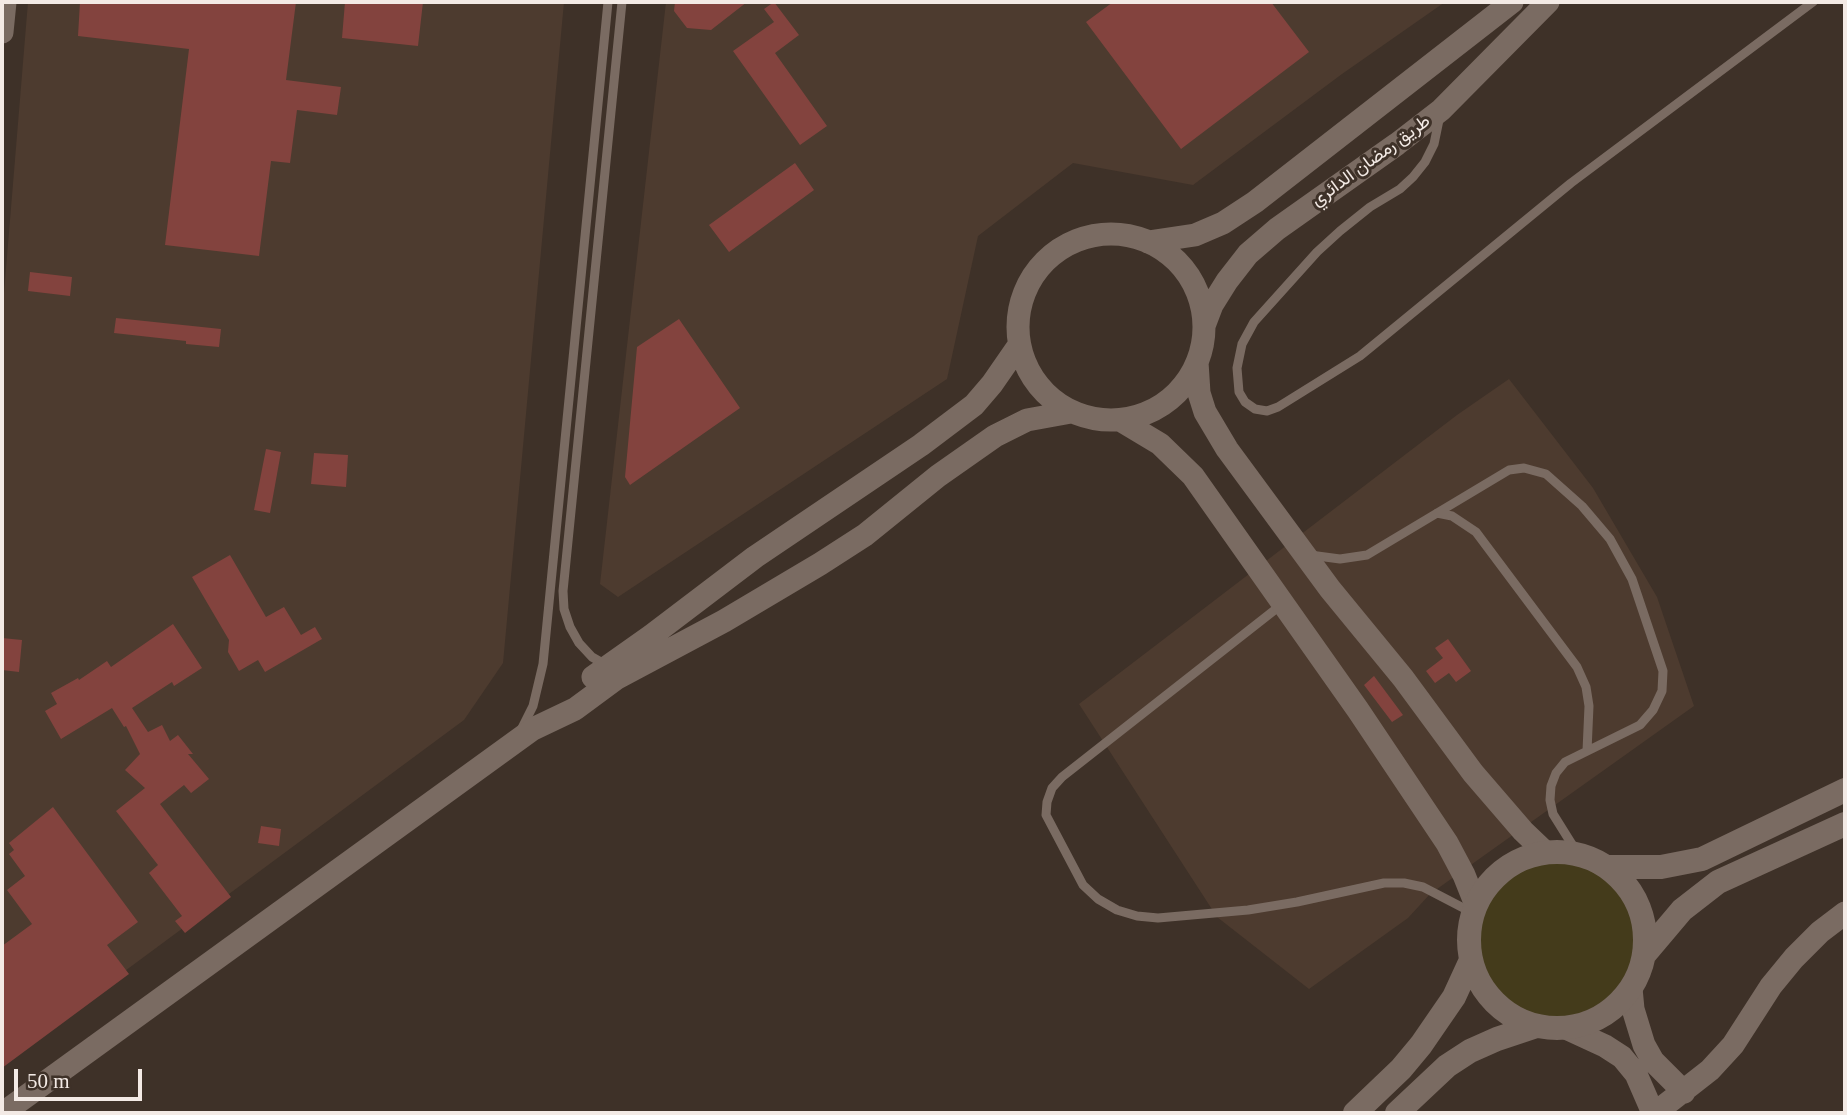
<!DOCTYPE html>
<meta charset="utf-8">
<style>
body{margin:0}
#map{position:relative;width:1847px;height:1115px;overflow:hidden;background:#3e3128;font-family:"Times New Roman",serif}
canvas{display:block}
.frame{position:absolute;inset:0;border:4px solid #f3eae5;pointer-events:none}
.scale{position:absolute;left:14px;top:1069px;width:128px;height:32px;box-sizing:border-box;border:4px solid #f3eae5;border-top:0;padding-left:9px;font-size:21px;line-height:24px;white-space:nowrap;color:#f3eae5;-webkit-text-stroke:5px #3e3128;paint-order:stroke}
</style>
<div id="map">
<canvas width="1847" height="1115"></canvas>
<div class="frame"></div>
<div class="scale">50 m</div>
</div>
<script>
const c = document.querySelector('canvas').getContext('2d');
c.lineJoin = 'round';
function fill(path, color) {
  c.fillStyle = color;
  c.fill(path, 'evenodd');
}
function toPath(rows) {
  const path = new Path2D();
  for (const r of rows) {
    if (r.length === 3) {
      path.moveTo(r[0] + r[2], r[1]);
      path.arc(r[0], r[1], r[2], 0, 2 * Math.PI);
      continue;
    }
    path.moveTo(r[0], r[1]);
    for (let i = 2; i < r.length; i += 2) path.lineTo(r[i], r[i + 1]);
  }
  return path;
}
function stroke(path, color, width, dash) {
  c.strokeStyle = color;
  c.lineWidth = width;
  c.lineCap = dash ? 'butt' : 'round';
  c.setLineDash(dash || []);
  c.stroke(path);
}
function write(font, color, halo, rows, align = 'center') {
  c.font = font + ' "Times New Roman",Vazirmatn,serif';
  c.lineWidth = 6;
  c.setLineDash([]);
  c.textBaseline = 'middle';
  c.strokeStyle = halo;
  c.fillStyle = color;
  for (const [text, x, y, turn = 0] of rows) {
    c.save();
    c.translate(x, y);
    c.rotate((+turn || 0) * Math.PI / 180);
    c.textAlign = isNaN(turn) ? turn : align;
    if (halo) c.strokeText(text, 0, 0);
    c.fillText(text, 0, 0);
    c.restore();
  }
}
fill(toPath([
 [28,2,564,2,503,663,464,720,2,1062,2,317],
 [666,2,1445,2,1342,74,1193,185,1073,163,978,236,947,379,618,597,600,584],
 [1509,379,1593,488,1657,597,1694,706,1430,894,1408,918,1309,989,1217,917,1079,704,1457,415]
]), '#4d3b2f');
fill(toPath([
 [1556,939,78]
]), '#443b1b');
fill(toPath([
 [80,2,296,2,286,80,341,87,337,115,297,110,290,163,271,161,259,256,165,245,189,49,78,36],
 [345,2,423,2,418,46,342,38],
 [675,2,747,2,711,30,687,28,674,11],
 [774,2,799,35,775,53,827,126,800,145,733,51,774,22,764,9],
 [1113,2,1271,2,1309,52,1181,149,1086,22],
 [795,163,814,190,729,252,709,225],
 [30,272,72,277,70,296,28,291],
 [116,318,221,329,219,347,186,344,186,341,114,333],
 [679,319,740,408,630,485,625,477,637,347],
 [266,449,281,452,270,513,254,510],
 [314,453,348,455,346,487,311,484],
 [230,555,266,617,284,607,301,635,315,627,322,639,265,672,258,660,239,671,228,652,229,640,192,577],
 [173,624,202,668,174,686,172,682,132,708,148,732,162,725,170,741,178,735,193,754,188,754,209,779,191,793,184,785,160,804,231,897,185,933,175,921,182,916,149,873,158,865,116,811,145,788,125,770,140,754,126,726,124,727,112,708,61,739,45,711,57,704,51,693,78,678,79,680,107,661,111,667],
 [2,638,22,640,19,672,2,670],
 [1448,639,1471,671,1456,682,1449,673,1435,683,1426,671,1443,658,1435,648],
 [1374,676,1403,715,1392,722,1364,685],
 [53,807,138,922,107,945,129,974,2,1068,2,946,32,924,7,890,25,876,9,854,14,850,9,843],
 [261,826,281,829,279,846,258,843]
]), '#83433e');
stroke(toPath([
 [1440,115,1434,144,1425,162,1413,177,1400,189,1370,207,1340,231,1317,252,1254,322,1242,344,1237,368,1239,392,1245,402,1255,409,1267,411,1278,407,1360,356,1571,183,1813,2],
 [1437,513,1452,516,1476,532,1577,667,1586,687,1589,706,1587,751],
 [1310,555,1340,559,1367,555,1509,470,1524,468,1546,474,1582,506,1610,539,1632,579,1663,671,1662,691,1653,710,1640,725,1565,762,1556,773,1551,786,1550,800,1553,814,1578,854],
 [1281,605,1062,777,1052,788,1047,802,1046,815,1083,885,1098,899,1117,910,1137,916,1158,918,1248,910,1297,902,1384,883,1404,883,1423,887,1473,913],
 [606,665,592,657,579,643,570,627,564,609,563,591,622,2],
 [522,728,533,706,543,664,608,2]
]), '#7a6b62', 9);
stroke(toPath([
 [2,32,5,2],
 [1111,327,93],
 [1148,242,1195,235,1223,223,1255,202,1512,2],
 [1204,326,1212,305,1227,281,1248,254,1277,229,1397,144,1441,110,1548,2],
 [1197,362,1199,393,1205,412,1227,449,1330,589,1403,678,1473,773,1523,831,1545,852],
 [1120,420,1160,444,1193,476,1358,710,1447,843,1464,875,1476,905],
 [593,677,651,636,755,557,921,445,974,405,992,384,1019,345],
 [1631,988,1633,1009,1644,1045,1653,1061,1684,1092],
 [1566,1028,1605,1046,1622,1057,1636,1074,1653,1113],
 [3,1113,533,729,575,709,617,678,724,621,820,564,865,535,938,476,995,436,1027,420,1071,412],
 [1655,1113,1710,1070,1733,1045,1771,986,1794,958,1820,932,1845,913]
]), '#7a6b62', 23);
stroke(toPath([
 [1557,940,88],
 [1608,867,1661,867,1702,859,1845,790],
 [1644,955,1682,910,1718,882,1845,824],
 [1355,1113,1401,1069,1421,1045,1454,997,1471,960],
 [1397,1113,1447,1066,1470,1051,1497,1039,1536,1026]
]), '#7a6b62', 24);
write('18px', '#f3eae5', '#3e3128', [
 ["طريق رمضان الدائري",1371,161,-36]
]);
</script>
